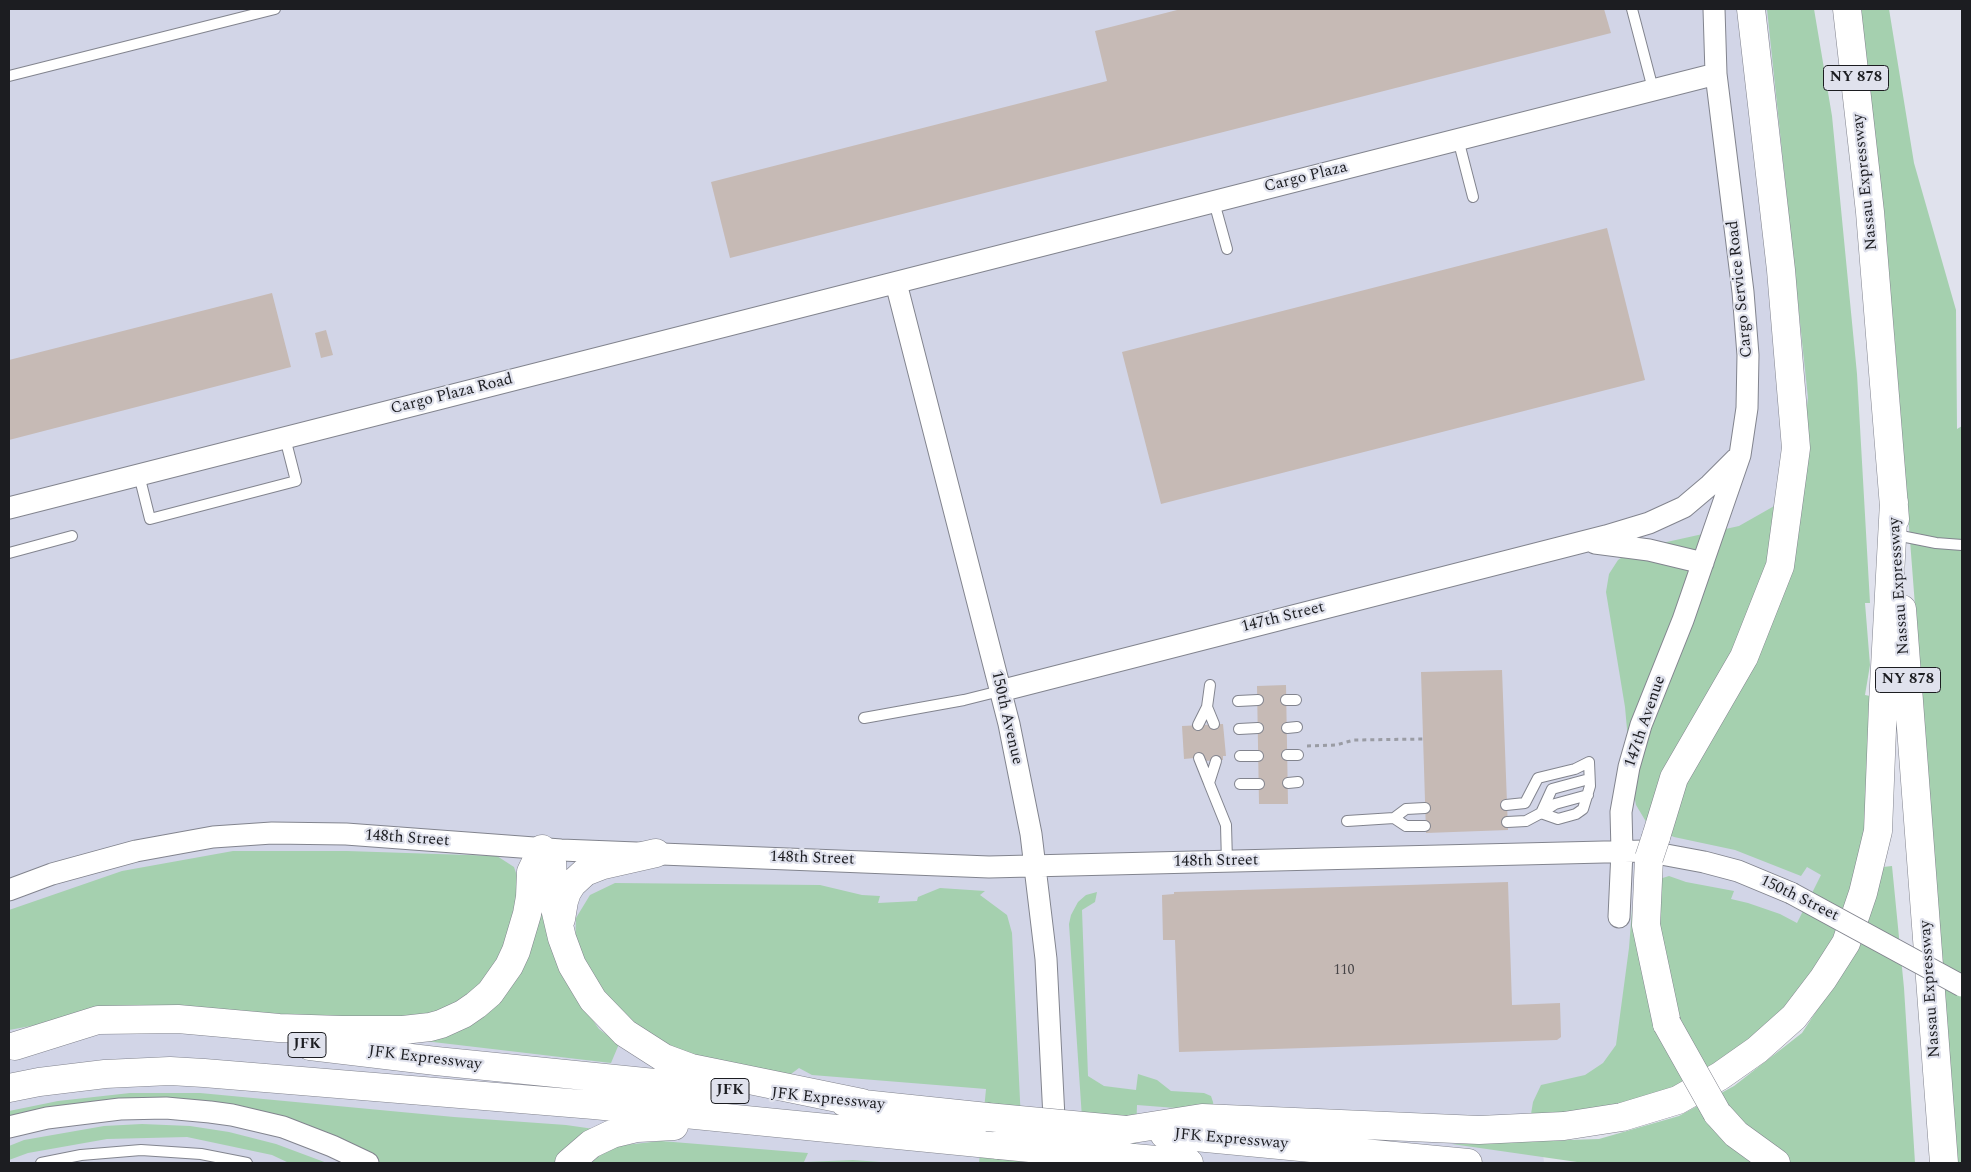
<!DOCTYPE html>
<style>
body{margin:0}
#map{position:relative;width:1971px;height:1172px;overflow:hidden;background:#e0e2ed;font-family:Spectral,serif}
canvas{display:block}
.frame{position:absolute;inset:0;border:10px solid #1c1d21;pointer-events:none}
</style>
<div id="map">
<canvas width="1971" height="1172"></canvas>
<div class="frame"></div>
</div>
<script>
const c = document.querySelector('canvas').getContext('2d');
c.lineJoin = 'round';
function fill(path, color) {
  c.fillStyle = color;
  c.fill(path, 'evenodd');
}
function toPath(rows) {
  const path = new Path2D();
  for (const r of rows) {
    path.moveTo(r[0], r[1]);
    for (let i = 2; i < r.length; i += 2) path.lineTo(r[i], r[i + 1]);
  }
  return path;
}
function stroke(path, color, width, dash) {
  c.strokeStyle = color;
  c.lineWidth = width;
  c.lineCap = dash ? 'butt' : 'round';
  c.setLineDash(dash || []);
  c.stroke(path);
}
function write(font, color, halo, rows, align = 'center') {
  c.font = font + ' Spectral,serif';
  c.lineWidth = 4.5;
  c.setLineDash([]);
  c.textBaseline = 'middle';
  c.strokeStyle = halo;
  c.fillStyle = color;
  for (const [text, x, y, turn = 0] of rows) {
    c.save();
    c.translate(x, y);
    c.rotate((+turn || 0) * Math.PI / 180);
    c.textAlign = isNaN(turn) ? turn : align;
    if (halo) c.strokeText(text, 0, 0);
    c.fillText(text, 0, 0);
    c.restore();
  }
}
fill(toPath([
 [9,9,1780,9,1850,832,1797,958,1539,1116,1544,1163,9,1163]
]), '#d2d5e7');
fill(toPath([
 [1767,9,1814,9,1832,116,1857,374,1870,603,1865,603,1870,665,1865,695,1870,696,1866,846,1831,948,1755,1046,1660,1102,1530,1120,1533,1102,1541,1085,1585,1075,1603,1063,1616,1045,1629,948,1632,909,1640,891,1653,881,1669,876,1686,882,1734,891,1731,899,1748,903,1780,914,1797,923,1821,875,1807,867,1801,876,1735,850,1674,837,1648,825,1636,805,1632,784,1625,707,1606,592,1609,574,1618,560,1635,549,1739,526,1776,505,1799,468,1808,398],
 [1857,9,1889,9,1914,163,1956,310,1957,429,1962,426,1962,1163,1955,1163,1918,645,1895,344,1873,127],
 [233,851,347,851,497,856,514,867,521,888,514,925,491,979,457,1009,415,1024,85,1016,9,1030,9,910,122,871],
 [1892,866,1904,988,1915,1163,1584,1163,1452,1144,1599,1139,1679,1116,1734,1086,1802,1033,1846,966,1883,867],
 [615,883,820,885,862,895,880,896,878,903,917,901,918,897,940,888,985,891,980,895,1007,915,1012,933,1023,1163,979,1163,986,1089,812,1075,799,1068,791,1074,737,1068,656,1044,613,1009,575,944,576,918,590,895],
 [543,886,566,982,599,1029,619,1044,611,1063,416,1040,487,1009],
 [1097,892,1095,902,1082,910,1088,1076,1104,1086,1136,1090,1138,1074,1157,1080,1171,1091,1204,1093,1211,1096,1213,1102,1214,1111,1137,1105,1135,1163,1085,1163,1069,924,1071,915,1078,902,1086,895],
 [130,1093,200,1093,454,1117,566,1125,601,1130,558,1163,372,1163,198,1105,9,1123,9,1111,58,1101],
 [142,1124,190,1126,229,1132,276,1144,327,1163,289,1163,272,1155,187,1137,107,1139,28,1153,9,1160,9,1146,24,1140,104,1126],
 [661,1141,808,1153,804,1162,853,1160,894,1163,588,1163,616,1146]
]), '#a5d0af');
fill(toPath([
 [1181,9,1604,9,1611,33,730,258,711,182,1107,81,1095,31],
 [1607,228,1645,380,1161,504,1122,352],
 [272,293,291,367,9,440,9,360],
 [326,330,333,355,321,358,315,333],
 [1502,670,1508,830,1426,833,1421,672],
 [1286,685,1288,804,1259,804,1257,686],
 [1223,724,1226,756,1223,756,1223,760,1205,761,1205,757,1184,759,1182,726],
 [1508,882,1512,1005,1560,1003,1561,1037,1557,1040,1179,1052,1175,940,1163,940,1162,895,1174,894,1174,892]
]), '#c6bab5');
const service = toPath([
 [1632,9,1653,89],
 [9,76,275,9],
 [1458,139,1473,197],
 [1214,202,1227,249],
 [139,475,150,519,296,481,285,438],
 [1896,535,1936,543,1962,545],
 [9,553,72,536],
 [1210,685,1207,707,1214,724],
 [1286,700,1296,700],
 [1238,701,1258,700],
 [864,718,964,700,1000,691],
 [1198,725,1207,707],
 [1287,728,1297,727],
 [1239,729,1258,728],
 [1287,755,1298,755],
 [1240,756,1258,756],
 [1199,758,1209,783],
 [1216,761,1209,783,1226,825,1227,862],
 [1288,783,1298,782],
 [1240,784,1259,784],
 [1506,805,1525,803,1538,778,1575,769,1589,762,1590,786,1583,809,1576,814,1558,819,1541,813,1526,821,1507,822],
 [1541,813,1552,789,1589,779],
 [1541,813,1555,804,1588,795],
 [1394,818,1406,826,1425,826],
 [1347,821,1394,818,1406,809,1425,808],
 [41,1163,81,1155,141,1150,201,1154,247,1163]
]);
const minor = toPath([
 [896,283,1009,724,1031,834,1046,959,1055,1138],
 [9,508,1716,74],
 [1595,543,1649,550,1703,563],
 [1000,691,1606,536,1649,523,1684,507,1710,485,1736,459],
 [9,890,52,874,136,851,213,837,272,833,346,834,561,850,989,867,1645,851,1704,862,1738,871,1791,893],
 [1619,917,1622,851,1621,812,1629,767,1641,725,1683,620,1740,455,1747,408,1748,355,1743,292,1716,74,1714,9],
 [9,1127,47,1118,120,1109,166,1108,210,1112,232,1115,283,1127,332,1146,368,1163]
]);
const motorway = toPath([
 [1847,9,1870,212,1895,519],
 [1902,609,1944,1163],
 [1656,837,1674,778,1744,657,1780,566,1796,448,1781,270,1751,9],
 [1649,858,1646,925,1667,1024],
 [561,919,564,901,567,892,572,884,585,872,603,865,656,853],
 [15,1046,98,1020,178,1019,279,1028,342,1030,403,1030,430,1027,441,1024,463,1014,476,1005,490,993,509,966,516,951,527,914,530,897,531,872,542,849,552,862,554,904,562,938,572,965,593,1000,625,1033,664,1058,691,1068,862,1103],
 [310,1046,436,1061,724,1090],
 [9,1088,39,1082,105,1074,170,1071,204,1073,594,1105,999,1145],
 [844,1102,987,1117],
 [1717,1113,1736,1134,1776,1163],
 [1126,1130,1202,1118,1479,1130,1564,1126,1622,1117,1678,1100,1720,1076,1757,1050,1794,1017,1823,979,1846,943,1863,893,1878,831,1883,704,1894,502],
 [1164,1134,1468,1163],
 [1123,1157,1189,1163],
 [569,1163,591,1144,612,1134,637,1128,674,1126]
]);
stroke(service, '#82848e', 12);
stroke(minor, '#82848e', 23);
stroke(motorway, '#82848e', 29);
stroke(toPath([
 [1307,746,1336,745,1354,740,1423,739]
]), '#9a9ca4', 3, [4, 4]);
stroke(service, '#fff', 10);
stroke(minor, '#fff', 21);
stroke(motorway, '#fff', 28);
const minorBridge = toPath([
 [1791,893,1962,986]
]);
const motorwayBridge = toPath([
 [1649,858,1656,837],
 [1667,1024,1717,1113],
 [987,1117,1126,1130],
 [999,1145,1123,1157]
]);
stroke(minorBridge, '#82848e', 23, []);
stroke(motorwayBridge, '#82848e', 29, []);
stroke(minorBridge, '#fff', 21);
stroke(motorwayBridge, '#fff', 28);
write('14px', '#464446', null, [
 ["110",1344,971]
]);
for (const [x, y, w] of [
 [1856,78,65],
 [1908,680,65],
 [307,1045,38],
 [730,1091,38]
]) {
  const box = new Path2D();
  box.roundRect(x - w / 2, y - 12.5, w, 25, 4);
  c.fillStyle = '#e0e2ed';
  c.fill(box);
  stroke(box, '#1c1d21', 1);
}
write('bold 15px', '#1c1d21', null, [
 ["NY 878",1856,78],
 ["NY 878",1908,680],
 ["JFK",307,1045],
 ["JFK",730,1091]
]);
write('16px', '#1c1d21', '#e0e2ed', [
 ["Cargo Plaza",1306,178,-14],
 ["Nassau Expressway",1866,182,-96],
 ["Cargo Service Road",1741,289,-96],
 ["Cargo Plaza Road",452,395,-14],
 ["Nassau Expressway",1900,586,-94],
 ["147th Street",1283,618,-14],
 ["150th Avenue",1006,718,77],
 ["147th Avenue",1646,722,-71],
 ["148th Street",407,839,4],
 ["148th Street",812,859,2],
 ["148th Street",1216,862,-1],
 ["150th Street",1799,899,26],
 ["Nassau Expressway",1931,989,-94],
 ["JFK Expressway",425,1059,7],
 ["JFK Expressway",828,1100,6],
 ["JFK Expressway",1231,1140,5]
]);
</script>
